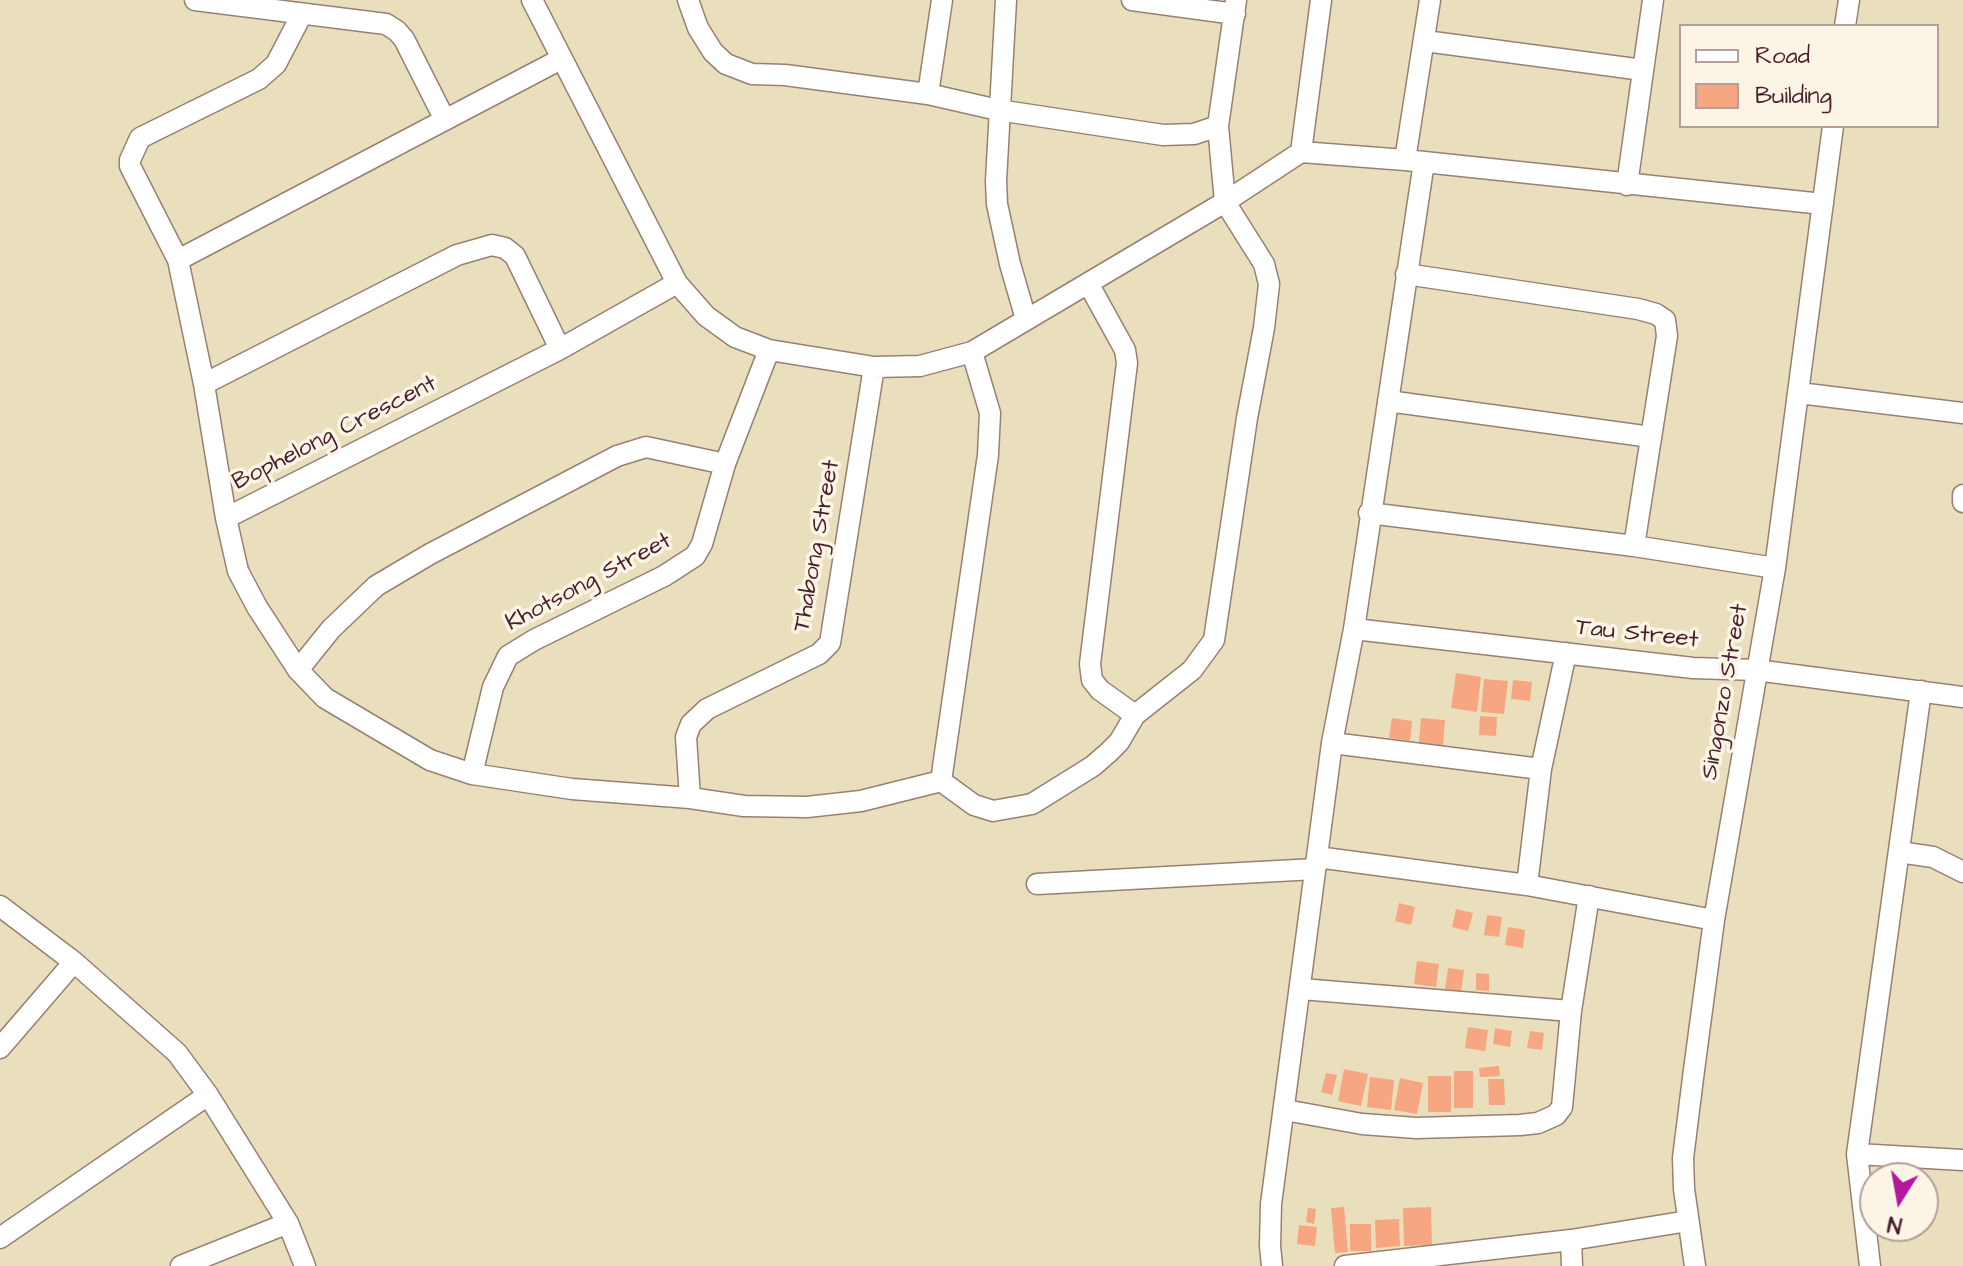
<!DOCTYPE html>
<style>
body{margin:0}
#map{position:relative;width:1963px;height:1266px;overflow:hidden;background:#e9dfbc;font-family:"Architects Daughter",sans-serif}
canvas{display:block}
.legend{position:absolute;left:1679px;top:24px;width:260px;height:104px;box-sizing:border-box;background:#fcf5e5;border:2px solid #b59f9b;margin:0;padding:10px 14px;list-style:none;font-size:24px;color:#4a1f2b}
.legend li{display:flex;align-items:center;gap:16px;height:40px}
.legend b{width:40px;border:2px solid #b59f9b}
.north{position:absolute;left:1859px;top:1162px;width:80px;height:80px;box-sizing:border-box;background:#fcf5e5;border:2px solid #b59f9b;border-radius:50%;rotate:191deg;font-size:22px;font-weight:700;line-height:32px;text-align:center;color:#4a1f2b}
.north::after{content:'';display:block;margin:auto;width:28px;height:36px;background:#b5179e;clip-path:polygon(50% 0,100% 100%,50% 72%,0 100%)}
</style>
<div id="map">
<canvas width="1963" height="1266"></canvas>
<ul class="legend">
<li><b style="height:10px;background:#fff"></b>Road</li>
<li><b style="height:22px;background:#f6a782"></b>Building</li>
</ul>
<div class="north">N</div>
</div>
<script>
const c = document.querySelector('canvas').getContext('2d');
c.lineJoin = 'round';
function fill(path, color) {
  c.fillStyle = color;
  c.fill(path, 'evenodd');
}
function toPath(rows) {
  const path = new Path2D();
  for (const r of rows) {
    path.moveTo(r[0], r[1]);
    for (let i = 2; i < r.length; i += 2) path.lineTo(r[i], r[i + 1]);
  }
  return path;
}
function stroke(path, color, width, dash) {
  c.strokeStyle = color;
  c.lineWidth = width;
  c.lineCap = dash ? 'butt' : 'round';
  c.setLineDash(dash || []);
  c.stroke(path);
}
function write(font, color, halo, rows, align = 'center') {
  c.font = font + ' "Architects Daughter",sans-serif';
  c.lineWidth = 7;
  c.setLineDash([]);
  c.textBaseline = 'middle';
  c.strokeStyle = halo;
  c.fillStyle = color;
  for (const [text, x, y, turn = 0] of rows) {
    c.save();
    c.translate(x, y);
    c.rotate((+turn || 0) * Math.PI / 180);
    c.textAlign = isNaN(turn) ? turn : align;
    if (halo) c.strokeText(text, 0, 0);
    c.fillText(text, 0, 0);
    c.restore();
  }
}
fill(toPath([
 [1456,673,1481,677,1477,712,1451,708],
 [1484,679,1508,681,1504,714,1481,712],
 [1513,680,1532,682,1530,701,1511,699],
 [1480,716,1497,717,1496,736,1479,735],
 [1392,718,1412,721,1410,741,1389,738],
 [1421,718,1445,720,1443,746,1419,743],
 [1399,903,1415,907,1411,925,1395,921],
 [1456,909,1473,913,1468,931,1452,927],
 [1487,915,1502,917,1499,937,1484,935],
 [1508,927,1525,930,1523,948,1505,945],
 [1417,961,1439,964,1436,987,1414,984],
 [1448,968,1464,970,1461,992,1445,989],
 [1476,973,1489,974,1489,991,1476,990],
 [1468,1027,1488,1030,1485,1051,1465,1048],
 [1495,1028,1512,1031,1510,1047,1493,1044],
 [1530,1031,1544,1033,1542,1050,1527,1048],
 [1499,1066,1500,1076,1480,1077,1479,1068],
 [1344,1069,1368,1074,1361,1106,1338,1101],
 [1454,1071,1473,1071,1473,1108,1454,1108],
 [1326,1073,1337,1075,1332,1095,1321,1092],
 [1428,1076,1451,1076,1451,1112,1428,1112],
 [1370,1077,1394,1080,1391,1110,1367,1107],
 [1400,1078,1423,1083,1417,1114,1394,1110],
 [1488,1079,1504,1079,1505,1105,1489,1105],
 [1344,1207,1348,1252,1335,1253,1331,1208],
 [1431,1207,1432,1245,1404,1246,1403,1208],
 [1308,1208,1316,1209,1314,1224,1306,1222],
 [1399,1219,1400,1246,1376,1248,1375,1220],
 [1350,1224,1371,1224,1371,1251,1350,1251],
 [1299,1225,1317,1227,1315,1246,1297,1244]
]), '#f6a782');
const minor = toPath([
 [195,0,386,24,397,31,404,39,445,120],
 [532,0,677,283,706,316,735,337,769,350,874,367,920,366,972,352,1225,202,1301,152,1405,160,1823,204],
 [688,0,698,28,713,52,726,64,752,74,785,75,928,94,998,110,1163,135,1194,134,1218,126],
 [1006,0,996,181,997,204,1010,264,1026,319],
 [1132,0,1235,14],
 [302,14,276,64,259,79,140,138,130,160,130,166,178,260,204,384,226,518,238,571,257,607,298,670,325,698,430,760,472,774,572,789,690,798,744,806,807,807,861,801,941,781],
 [1845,26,1849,0],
 [1425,41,1643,70],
 [928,94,942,0],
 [1301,152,1321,0],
 [1405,160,1430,0],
 [1627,185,1653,0],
 [178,260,561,59],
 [1406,274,1638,309,1656,314,1665,320,1667,336,1634,546],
 [1088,283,1125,350,1127,363,1090,664,1092,680,1100,690,1135,715],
 [204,384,457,255,492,245,505,248,515,256,560,349],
 [1799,393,1963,413],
 [1388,401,1651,437],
 [1963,495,1963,502],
 [1369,513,1634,546,1775,568],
 [226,518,560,349,677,283],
 [1354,629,1693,668,1756,670,1963,697],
 [298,670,331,629,376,586,430,554,617,456,646,447,725,464],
 [1332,743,1541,769],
 [472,774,493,687,508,656,534,640,664,576,695,556,702,544,725,464,769,350],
 [941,781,974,805,993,811,1032,804,1093,766,1109,752,1119,742,1135,715,1192,670,1214,640,1247,418,1264,328,1269,284,1264,264,1225,202,1218,126,1236,0],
 [941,781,988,455,990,413,972,352],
 [690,798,686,737,691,724,707,709,819,654,830,643,874,367],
 [1899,852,1933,857,1963,872],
 [1317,857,1527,885,1714,920],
 [1037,884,1315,869],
 [1527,885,1541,769,1566,653],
 [0,906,74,962,177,1053,208,1095,288,1223,305,1266],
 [1301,989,1571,1011],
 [0,1048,74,962],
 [1285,1110,1362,1124,1416,1128,1520,1125,1538,1123,1556,1115,1562,1107,1571,1011,1589,896],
 [1857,1154,1963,1160],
 [0,1238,208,1095],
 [1571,1240,1572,1266],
 [181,1266,288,1223],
 [1272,1266,1270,1246,1271,1204,1332,743,1354,629,1424,162],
 [1345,1266,1571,1240,1688,1221],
 [1695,1266,1684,1189,1683,1158,1694,1070,1714,920,1775,568,1833,126],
 [1870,1266,1857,1154,1921,691]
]);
stroke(minor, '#9a7f74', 23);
stroke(minor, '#fff', 20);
write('24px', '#4a1f2b', '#fcf5e5', [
 ["Bophelong Crescent",335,434,-27],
 ["Thabong Street",818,546,-80],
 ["Khotsong Street",589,583,-28],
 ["Tau Street",1637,635,6],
 ["Singonzo Street",1726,692,-80]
]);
</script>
